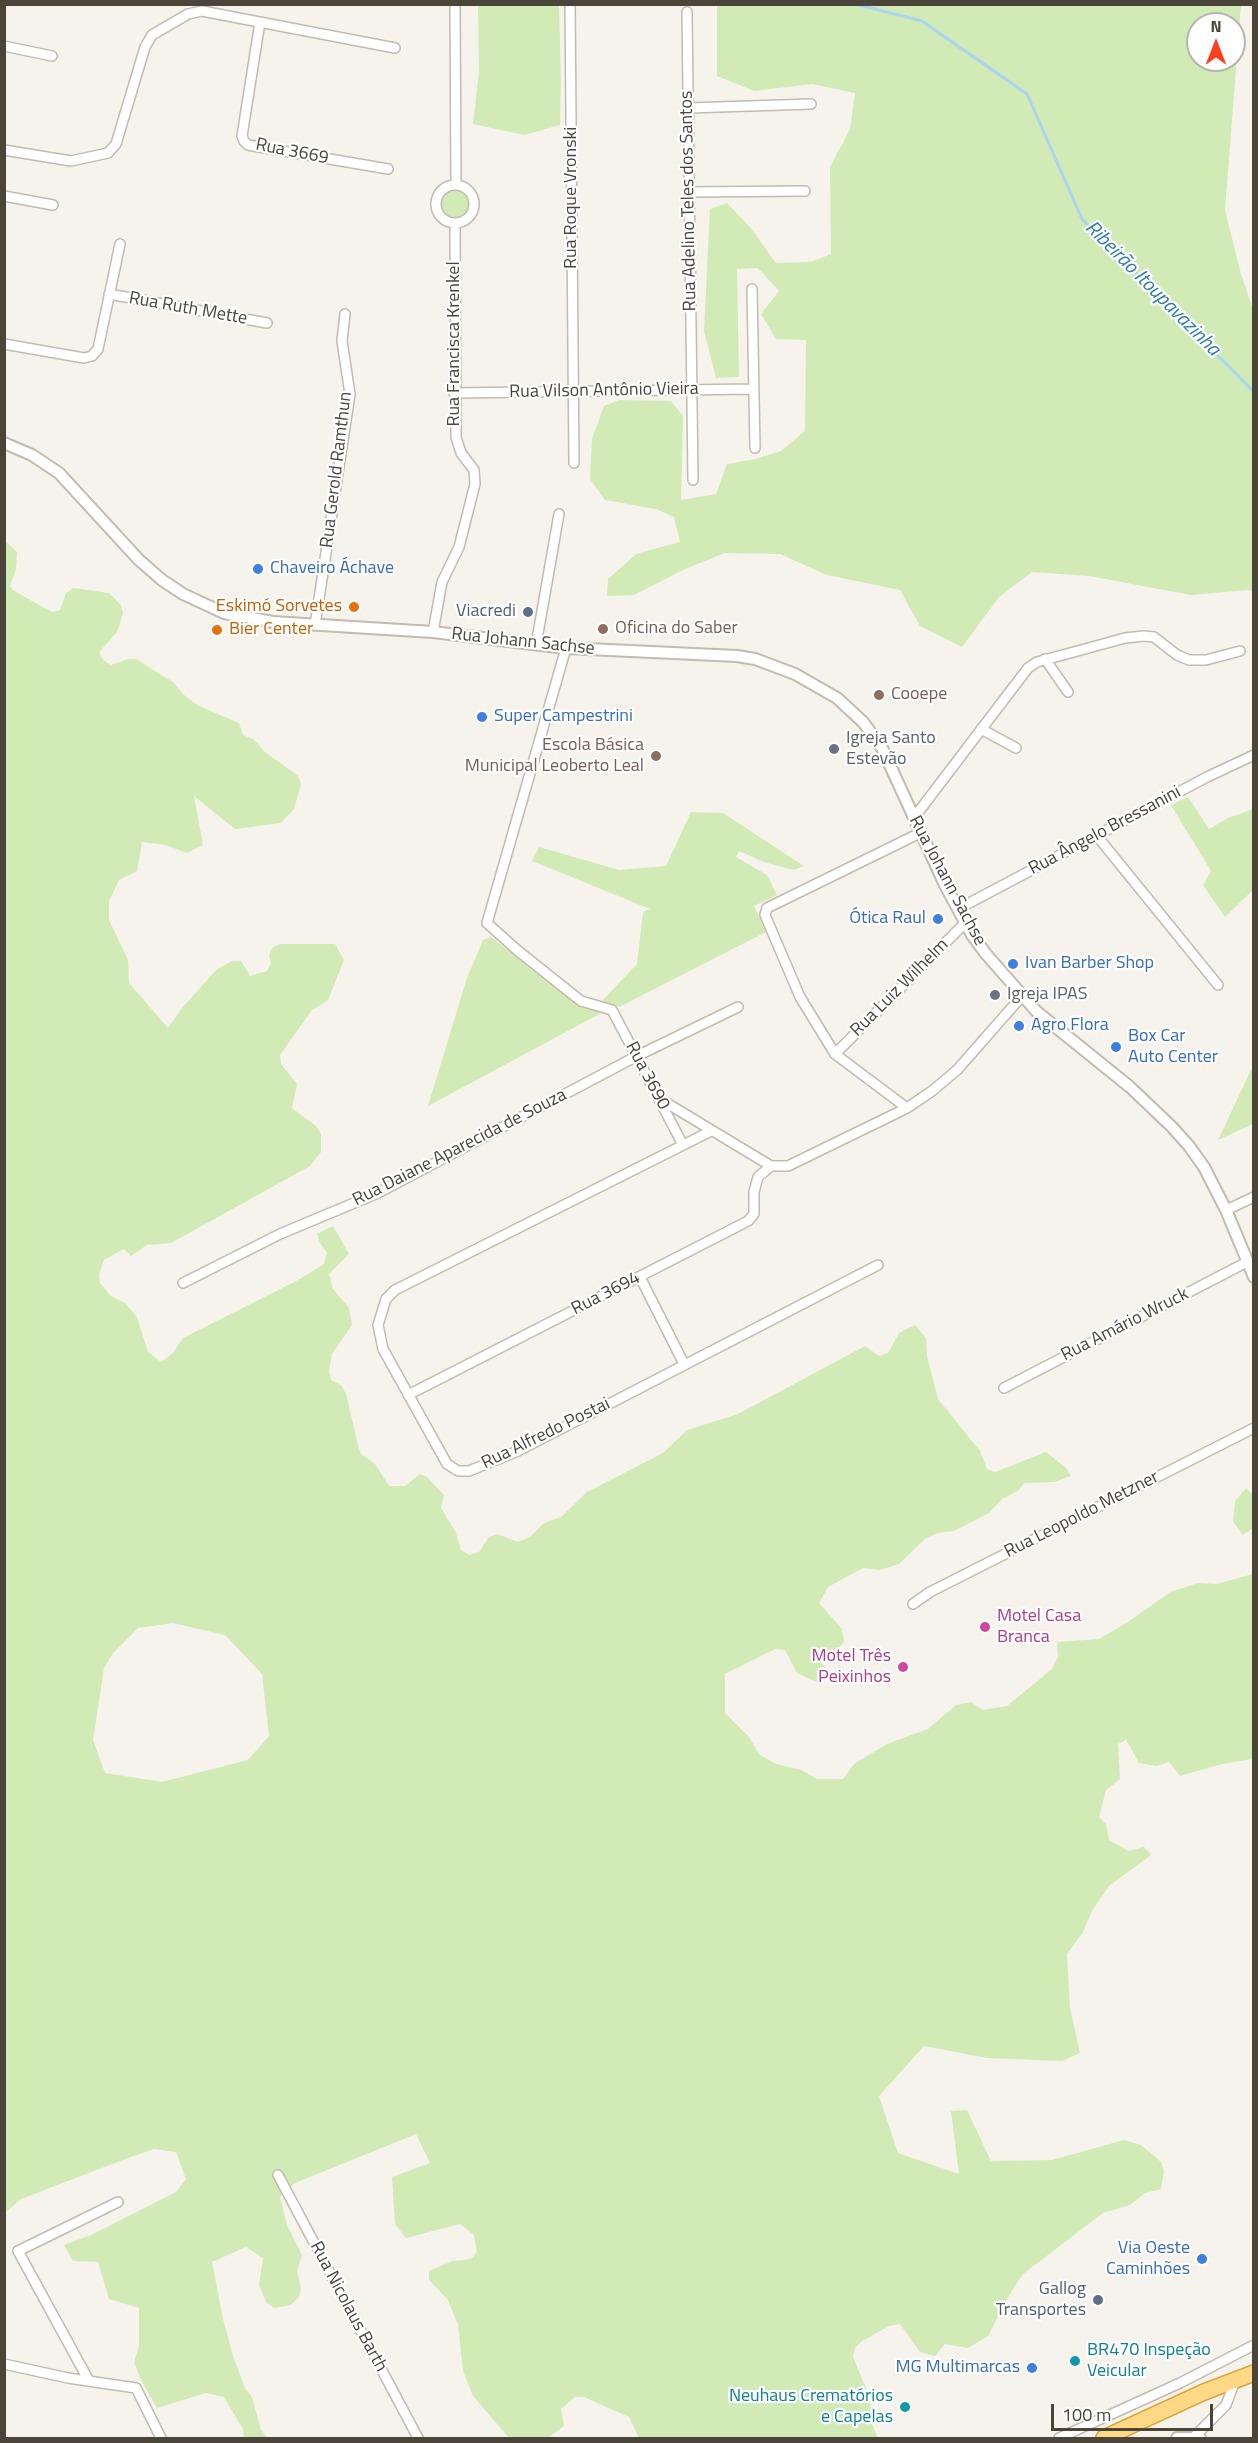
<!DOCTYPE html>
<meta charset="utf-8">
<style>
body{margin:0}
#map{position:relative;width:1258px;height:2443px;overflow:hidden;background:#f6f3ec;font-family:"Titillium Web",sans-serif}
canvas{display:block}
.frame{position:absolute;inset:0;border:6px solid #4b4439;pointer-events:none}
.north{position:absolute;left:1186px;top:12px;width:60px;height:60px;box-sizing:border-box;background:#fff;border:2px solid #b7b4b0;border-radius:50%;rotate:0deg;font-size:16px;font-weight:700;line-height:24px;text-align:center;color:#4b4439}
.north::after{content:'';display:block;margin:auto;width:21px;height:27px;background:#fc3f1d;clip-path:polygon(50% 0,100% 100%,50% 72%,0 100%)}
.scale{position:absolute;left:1051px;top:2404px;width:162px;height:27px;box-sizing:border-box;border:3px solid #4b4439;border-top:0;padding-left:8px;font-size:18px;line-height:21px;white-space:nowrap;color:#4b4439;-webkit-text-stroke:4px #fff;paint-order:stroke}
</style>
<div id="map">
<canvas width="1258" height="2443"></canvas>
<div class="frame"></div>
<div class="north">N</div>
<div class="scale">100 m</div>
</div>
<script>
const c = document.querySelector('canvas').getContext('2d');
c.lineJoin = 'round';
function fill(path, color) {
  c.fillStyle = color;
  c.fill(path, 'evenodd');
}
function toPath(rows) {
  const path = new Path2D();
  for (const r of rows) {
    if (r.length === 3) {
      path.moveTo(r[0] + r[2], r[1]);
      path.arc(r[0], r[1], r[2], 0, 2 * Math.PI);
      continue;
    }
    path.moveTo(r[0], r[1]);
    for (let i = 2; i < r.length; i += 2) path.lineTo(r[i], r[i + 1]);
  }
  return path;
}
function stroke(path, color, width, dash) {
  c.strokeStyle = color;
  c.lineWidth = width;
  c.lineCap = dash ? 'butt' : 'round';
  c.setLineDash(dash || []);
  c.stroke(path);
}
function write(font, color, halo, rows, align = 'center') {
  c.font = font + ' "Titillium Web",sans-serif';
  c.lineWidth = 4.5;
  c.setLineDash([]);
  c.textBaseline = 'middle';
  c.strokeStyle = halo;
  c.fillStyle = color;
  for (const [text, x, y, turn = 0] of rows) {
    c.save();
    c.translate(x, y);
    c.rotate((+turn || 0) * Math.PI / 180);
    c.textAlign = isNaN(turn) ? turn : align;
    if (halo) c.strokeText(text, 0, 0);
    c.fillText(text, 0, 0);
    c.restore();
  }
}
fill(toPath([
 [478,5,559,5,561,81,560,125,524,135,473,124,479,72],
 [717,5,1241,5,1225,210,1241,274,1253,310,1253,591,1247,590,1191,595,1089,576,1032,572,999,597,962,647,920,626,900,590,827,575,780,554,725,553,685,569,634,595,607,596,608,579,636,554,680,542,674,517,656,509,605,500,590,479,592,439,604,406,619,400,671,401,683,416,681,500,716,494,727,464,755,459,781,451,805,431,806,340,776,339,761,314,779,291,758,268,737,269,739,377,716,378,704,331,710,209,727,203,749,226,776,263,811,262,831,254,830,167,850,129,855,93,812,84,754,91,717,76],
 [1198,24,1234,24,1234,60,1198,60],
 [455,204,15],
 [4,540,17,552,16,569,10,586,14,591,52,612,60,610,66,593,73,588,109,593,121,605,123,613,117,632,99,652,103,660,111,665,128,659,136,659,173,682,184,695,199,706,239,723,243,735,253,739,265,752,298,776,301,784,294,809,281,823,235,829,194,796,203,845,187,853,166,845,142,842,137,871,119,880,109,901,109,920,128,960,129,983,168,1028,183,1007,217,969,232,961,241,961,250,976,267,971,271,963,269,955,273,947,281,944,335,944,344,960,328,1000,312,1010,280,1055,281,1064,297,1084,292,1108,316,1126,321,1134,321,1152,310,1166,171,1243,147,1245,131,1256,124,1249,104,1260,99,1274,100,1283,111,1296,125,1303,137,1317,148,1352,161,1362,173,1353,183,1338,300,1279,324,1264,327,1253,320,1243,317,1234,333,1226,349,1254,329,1274,333,1289,349,1308,352,1325,332,1354,329,1371,331,1380,341,1385,346,1394,358,1445,361,1454,375,1464,389,1486,405,1486,420,1474,427,1477,444,1495,441,1508,456,1533,461,1550,469,1555,479,1552,489,1537,497,1534,518,1542,530,1537,544,1523,561,1517,587,1492,663,1453,687,1430,738,1414,865,1346,879,1356,888,1353,899,1333,915,1325,926,1338,927,1356,938,1399,980,1451,987,1469,995,1472,1046,1452,1066,1468,1071,1476,1054,1482,1024,1483,1019,1490,1002,1499,989,1513,954,1531,937,1533,925,1539,899,1564,880,1570,863,1568,828,1587,819,1603,842,1629,844,1642,834,1653,816,1648,819,1659,827,1671,821,1684,797,1673,785,1650,775,1649,725,1674,725,1713,749,1737,760,1755,776,1764,801,1770,817,1779,843,1779,854,1764,887,1744,928,1729,956,1705,971,1702,983,1710,1007,1706,1052,1669,1058,1657,1057,1642,1099,1639,1128,1622,1170,1592,1198,1583,1216,1584,1253,1574,1253,1759,1222,1764,1180,1776,1169,1762,1157,1766,1139,1763,1126,1740,1118,1744,1120,1779,1106,1790,1099,1817,1106,1824,1109,1840,1128,1851,1144,1847,1151,1855,1109,1886,1092,1911,1083,1932,1067,1954,1070,2008,1080,2053,1062,2061,987,2058,924,2046,879,2096,898,2153,959,2174,951,2111,967,2110,991,2161,1052,2160,1124,2140,1141,2145,1161,2162,1164,2171,1161,2189,1145,2193,1130,2205,1103,2213,1023,2274,1008,2297,988,2336,968,2348,945,2344,935,2356,920,2352,900,2324,889,2326,861,2342,855,2348,853,2357,870,2398,872,2424,878,2438,639,2438,629,2417,584,2397,575,2397,561,2409,564,2426,548,2438,509,2438,473,2396,463,2371,458,2325,448,2300,429,2280,429,2271,453,2261,471,2259,477,2252,474,2235,460,2224,406,2238,395,2224,392,2177,430,2163,416,2134,295,2183,280,2197,287,2225,302,2255,297,2271,301,2288,299,2297,291,2305,274,2308,266,2302,259,2285,263,2258,246,2247,212,2262,223,2319,233,2356,245,2388,252,2397,261,2430,268,2438,244,2438,243,2429,224,2397,206,2393,157,2408,141,2380,134,2362,139,2346,139,2308,109,2299,98,2262,73,2261,64,2245,91,2235,176,2192,186,2179,176,2152,154,2149,128,2158,21,2199,5,2213],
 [173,1623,225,1635,262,1674,269,1736,248,1760,162,1782,105,1773,93,1740,104,1668,113,1653,138,1628],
 [1188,797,1209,829,1228,818,1253,809,1253,890,1225,917,1203,885,1211,871,1171,805],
 [691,812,723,813,804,866,794,870,764,862,739,851,736,857,767,875,777,895,754,906,766,932,619,1007,602,1001,637,964,643,912,650,909,532,861,539,847,619,870,666,866],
 [491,937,558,990,581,1005,605,1011,428,1106,467,978,483,940],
 [1253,1066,1253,1124,1218,1140,1251,1070],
 [1246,1488,1253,1495,1253,1528,1243,1535,1233,1522,1235,1501]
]), '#d2eab5');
stroke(toPath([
 [855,4,922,21,1027,94,1082,219,1254,392]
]), '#a9d4f2', 3);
const minor = toPath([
 [455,4,456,185],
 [570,4,574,463],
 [687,12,693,480],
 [260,22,242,136,244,141,248,145,388,169],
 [4,46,52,56],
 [688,108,811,104],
 [4,150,71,161,108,153,116,144,145,47,152,35,188,14,202,11,395,48],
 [455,204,19],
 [689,192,805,191],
 [4,196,53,205],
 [752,289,755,448],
 [109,294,267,323],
 [4,344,84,358,92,356,98,349,120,244],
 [454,393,754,389],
 [315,625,350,394,342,341,345,314],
 [433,632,442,582,459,547,475,484,474,470,461,453,456,437,455,223],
 [536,645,559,514],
 [566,648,487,923,517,950,581,1001,612,1010,683,1145],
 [1045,659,1068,692],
 [981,729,1016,748],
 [913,819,1028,668,1037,662,1125,638,1144,636,1154,637,1177,655,1189,660,1206,660,1240,651],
 [1097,836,1218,985],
 [958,909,1207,777,1254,755],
 [835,1054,965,923],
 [660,1099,771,1166],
 [907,1108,835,1054,800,997,765,915,767,908,920,833],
 [711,1131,395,1290,386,1299,378,1325,383,1349,447,1464,458,1471,469,1471,518,1451,878,1265],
 [771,1166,788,1166,907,1108,932,1091,957,1070,1022,996],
 [1226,1210,1254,1197],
 [640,1277,684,1364],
 [183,1283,280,1234,378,1193,637,1056,738,1007],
 [1004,1388,1247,1262],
 [408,1395,748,1221,754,1214,754,1192,758,1177,771,1166],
 [913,1604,930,1592,1254,1428],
 [278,2175,418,2438],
 [4,2364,68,2378,136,2388,161,2438],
 [89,2381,18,2251,118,2202],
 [1059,2438,1180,2383,1254,2345],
 [1193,2438,1226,2405,1235,2381]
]);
const tertiary = toPath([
 [4,443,32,455,59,473,139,560,162,580,183,594,224,613,273,622,433,632,566,648,737,656,755,659,795,674,837,698,863,722,882,748,945,885,972,935,986,954,1037,1012,1130,1087,1172,1127,1189,1146,1204,1167,1226,1210,1254,1277],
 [1177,2438,1200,2438]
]);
const trunk = toPath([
 [1104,2438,1204,2392,1254,2373]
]);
stroke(minor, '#c2bbae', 12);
stroke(tertiary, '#c2bbae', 14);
stroke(trunk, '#e0a43c', 18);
stroke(minor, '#fff', 9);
stroke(tertiary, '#fff', 10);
stroke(trunk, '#ffd985', 15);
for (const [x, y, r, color] of [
 [258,569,6,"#3f7fe0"],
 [354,607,6,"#e8710a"],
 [528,612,6,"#5c6f8a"],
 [603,629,6,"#8d6e63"],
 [217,630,6,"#e8710a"],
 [879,695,6,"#8d6e63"],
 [482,717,6,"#3f7fe0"],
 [834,749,6,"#6b7280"],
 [656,756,6,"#8d6e63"],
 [938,919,6,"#3f7fe0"],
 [1013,964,6,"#3f7fe0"],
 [995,995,6,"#6b7280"],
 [1019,1026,6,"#3f7fe0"],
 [1116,1047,6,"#3f7fe0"],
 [985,1627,6,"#d1479c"],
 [903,1667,6,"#d1479c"],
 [1202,2259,6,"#3f7fe0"],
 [1098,2300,6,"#5c6f8a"],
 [1075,2361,6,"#0f9aa8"],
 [1032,2368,6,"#3f7fe0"],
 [905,2407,6,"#0f9aa8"]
]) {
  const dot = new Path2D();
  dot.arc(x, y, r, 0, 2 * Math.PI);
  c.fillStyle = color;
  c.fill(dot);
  stroke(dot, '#fff', 2);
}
write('18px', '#4b4439', '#fff', [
 ["Rua 3669",292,152,11],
 ["Rua Roque Vronski",572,198,-90],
 ["Rua Adelino Teles dos Santos",689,201,-91],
 ["Rua Ruth Mette",188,309,10],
 ["Rua Francisca Krenkel",455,344,-90],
 ["Rua Vilson Antônio Vieira",604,391,-1],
 ["Rua Gerold Ramthun",337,470,-83],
 ["Rua Johann Sachse",523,642,6],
 ["Rua Ângelo Bressanini",1105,831,-28],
 ["Rua Johann Sachse",947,881,62],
 ["Rua Luiz Wilhelm",900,988,-45],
 ["Rua 3690",647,1076,62],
 ["Rua Daiane Aparecida de Souza",460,1148,-27],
 ["Rua 3694",606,1294,-27],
 ["Rua Amário Wruck",1125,1325,-27],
 ["Rua Alfredo Postai",546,1434,-26],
 ["Rua Leopoldo Metzner",1082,1515,-27],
 ["Rua Nicolaus Barth",348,2307,62]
]);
write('18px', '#366cbe', '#fff', [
 ["Chaveiro Áchave",270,569],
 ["Super Campestrini",494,717],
 ["Ótica Raul",926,919,"right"],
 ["Ivan Barber Shop",1025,964],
 ["Agro Flora",1031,1026],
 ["Box Car",1128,1037],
 ["Auto Center",1128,1058],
 ["Via Oeste",1190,2249,"right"],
 ["Caminhões",1190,2270,"right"],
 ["MG Multimarcas",1020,2368,"right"]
], 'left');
write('18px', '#c56008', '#fff', [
 ["Eskimó Sorvetes",342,607],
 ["Bier Center",229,630,"left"]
], 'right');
write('18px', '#4e5e75', '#fff', [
 ["Viacredi",516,612],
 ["Gallog",1086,2290],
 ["Transportes",1086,2311]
], 'right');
write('18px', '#785e54', '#fff', [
 ["Oficina do Saber",615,629],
 ["Cooepe",891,695],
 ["Escola Básica",644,746,"right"],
 ["Municipal Leoberto Leal",644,767,"right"]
], 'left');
write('18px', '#5b616d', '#fff', [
 ["Igreja Santo",846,739],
 ["Estevão",846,760],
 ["Igreja IPAS",1007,995]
], 'left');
write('18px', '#b23c85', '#fff', [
 ["Motel Casa",997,1617],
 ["Branca",997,1638],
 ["Motel Três",891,1657,"right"],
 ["Peixinhos",891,1678,"right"]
], 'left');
write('18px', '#0d838f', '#fff', [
 ["BR470 Inspeção",1087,2351],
 ["Veicular",1087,2372],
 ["Neuhaus Crematórios",893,2397,"right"],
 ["e Capelas",893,2418,"right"]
], 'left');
write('italic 20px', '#2e7ab2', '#fff', [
 ["Ribeirão Itoupavazinha",1152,289,45]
]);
</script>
